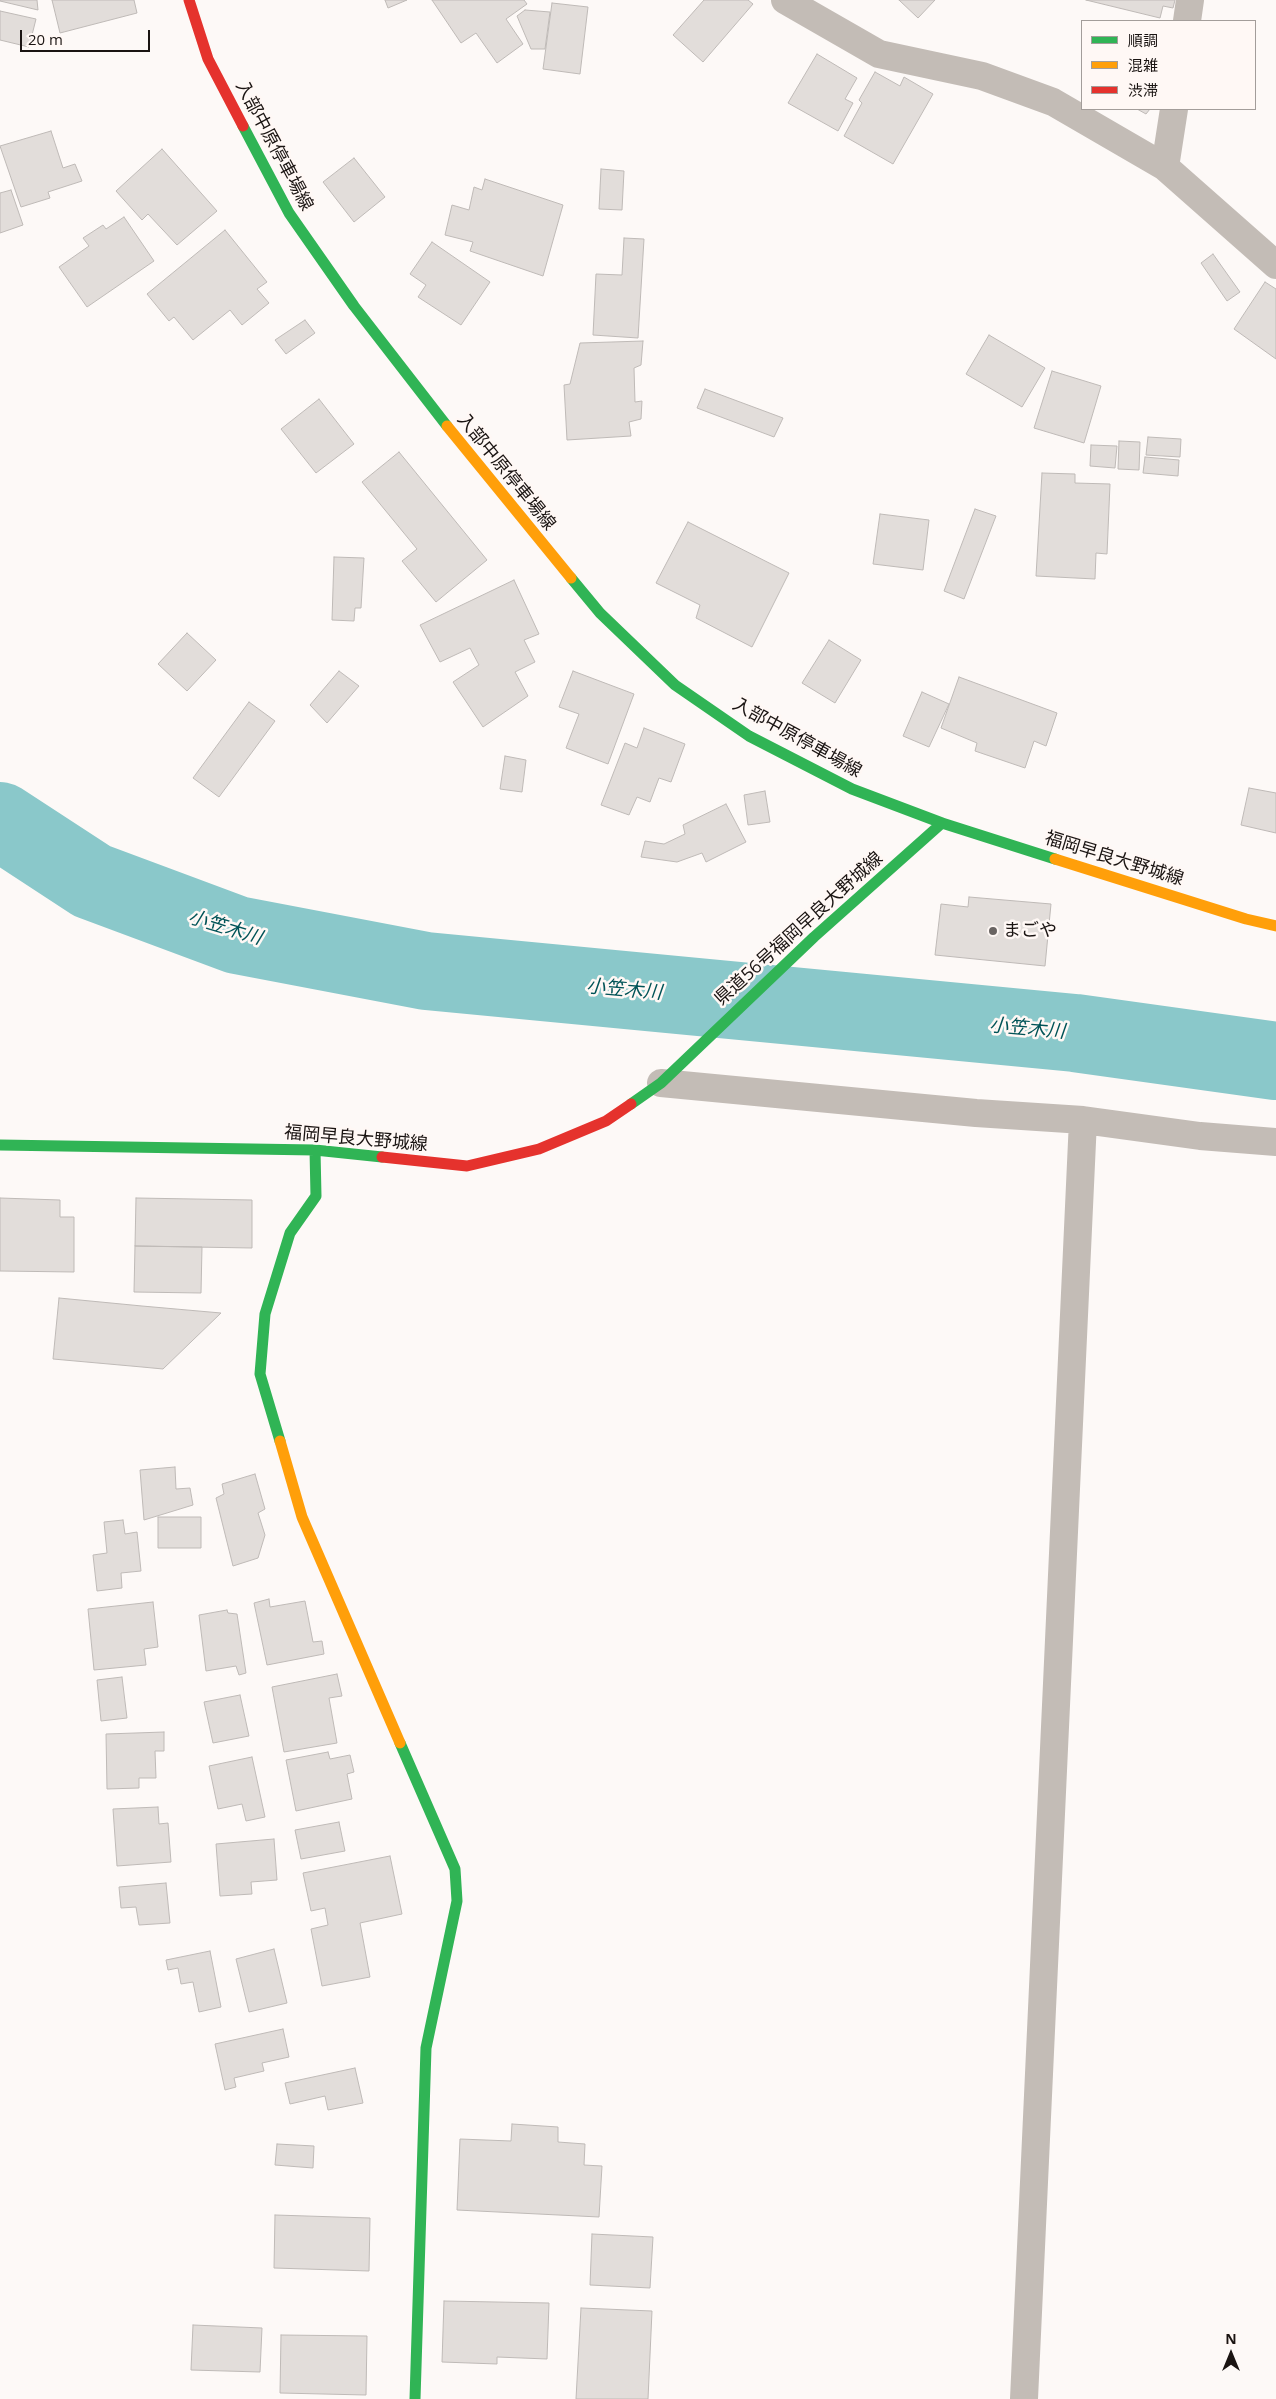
<!DOCTYPE html>
<meta charset="utf-8">
<style>
body{margin:0}
#map{position:relative;width:1276px;height:2399px;overflow:hidden;background:#fdf9f7;font-family:"Open Sans","Noto Sans JP",sans-serif}
canvas{display:block}
.legend{position:absolute;left:1081px;top:20px;width:175px;height:90px;box-sizing:border-box;background:#fff8f5;border:1px solid #a39d9a;margin:0;padding:6px 9px;list-style:none;font-size:15px;color:#1a1412}
.legend li{display:flex;align-items:center;gap:10px;height:25px}
.legend b{width:25px;border:1px solid #a39d9a}
.north{position:absolute;left:1206px;top:2329px;width:50px;height:50px;-webkit-text-stroke:4px #fff8f5;paint-order:stroke;rotate:0deg;font-size:14px;font-weight:700;line-height:20px;text-align:center;color:#1a1412}
.north::after{content:'';display:block;margin:auto;width:18px;height:22px;background:#1a1412;clip-path:polygon(50% 0,100% 100%,50% 72%,0 100%)}
.scale{position:absolute;left:20px;top:30px;width:130px;height:22px;box-sizing:border-box;border:2px solid #1a1412;border-top:0;padding-left:6px;font-size:15px;line-height:18px;white-space:nowrap;color:#1a1412;-webkit-text-stroke:4px #fff8f5;paint-order:stroke}
</style>
<div id="map">
<canvas width="1276" height="2399"></canvas>
<ul class="legend">
<li><b style="height:6px;background:#30b455"></b>順調</li>
<li><b style="height:6px;background:#ff9f0a"></b>混雑</li>
<li><b style="height:6px;background:#e5322d"></b>渋滞</li>
</ul>
<div class="north">N</div>
<div class="scale">20 m</div>
</div>
<script>
const c = document.querySelector('canvas').getContext('2d');
c.lineJoin = 'round';
function toPath(rows) {
  const path = new Path2D();
  for (const r of rows) {
    path.moveTo(r[0], r[1]);
    for (let i = 2; i < r.length; i += 2) path.lineTo(r[i], r[i + 1]);
  }
  return path;
}
function stroke(path, color, width, dash) {
  c.strokeStyle = color;
  c.lineWidth = width;
  c.lineCap = dash ? 'butt' : 'round';
  c.setLineDash(dash || []);
  c.stroke(path);
}
function fill(path, color) {
  c.fillStyle = color;
  c.fill(path, 'evenodd');
}
function write(font, color, halo, rows, align = 'center') {
  c.font = font + ' "Open Sans","Noto Sans JP",sans-serif';
  c.lineWidth = 5;
  c.setLineDash([]);
  c.textBaseline = 'middle';
  c.strokeStyle = halo;
  c.fillStyle = color;
  for (const [text, x, y, turn = 0] of rows) {
    c.save();
    c.translate(x, y);
    c.rotate((+turn || 0) * Math.PI / 180);
    c.textAlign = isNaN(turn) ? turn : align;
    if (halo) c.strokeText(text, 0, 0);
    c.fillText(text, 0, 0);
    c.restore();
  }
}
stroke(toPath([
 [0,821,92,881,237,935,426,971,1075,1033,1276,1061]
]), '#8ac8ca', 78);
const building = toPath([
 [0,0,37,0,38,10,0,1,0,0],
 [52,0,134,0,137,13,60,33,52,0],
 [385,0,407,0,388,8,385,0],
 [432,0,524,0,527,4,506,19,523,44,497,63,476,33,461,43,432,0],
 [704,0,748,0,753,4,703,62,673,35,704,0],
 [899,0,935,0,918,18,899,0],
 [1086,0,1175,0,1173,8,1163,6,1160,18,1086,0],
 [552,3,588,7,580,74,543,69,552,3],
 [525,10,550,12,545,49,531,49,517,16,525,10],
 [0,11,36,19,29,47,0,40,0,11],
 [817,54,857,78,845,99,853,103,838,131,788,103,817,54],
 [875,72,900,86,904,77,933,94,893,164,844,136,862,103,859,100,875,72],
 [1137,109,1150,109,1146,114,1137,109],
 [51,131,63,168,75,164,82,181,48,192,50,198,21,207,0,146,51,131],
 [162,149,217,211,177,245,148,214,142,220,116,191,162,149],
 [354,158,385,197,354,222,323,182,354,158],
 [601,169,624,171,622,210,599,209,601,169],
 [485,179,563,205,543,276,470,251,473,242,445,235,452,205,469,210,474,187,482,190,485,179],
 [11,190,23,225,0,233,0,193,11,190],
 [124,217,154,261,87,307,59,267,89,246,83,238,103,225,106,229,124,217],
 [225,230,267,282,257,289,269,303,242,325,230,310,193,340,174,317,169,321,147,294,225,230],
 [624,238,644,239,638,338,593,335,596,274,622,275,624,238],
 [432,242,490,282,461,325,418,297,426,285,410,274,432,242],
 [1213,254,1240,292,1227,301,1201,263,1213,254],
 [1265,282,1276,289,1276,359,1234,329,1265,282],
 [305,320,315,333,286,354,275,340,305,320],
 [989,335,1045,368,1022,407,966,374,989,335],
 [643,341,641,365,634,368,635,402,642,401,641,419,629,422,631,436,567,440,564,385,570,384,580,343,643,341],
 [1052,371,1101,386,1084,443,1034,428,1052,371],
 [705,389,783,418,774,437,697,408,705,389],
 [319,399,354,444,316,473,281,429,319,399],
 [1148,437,1181,439,1180,457,1146,455,1148,437],
 [1119,441,1140,442,1139,470,1118,469,1119,441],
 [1091,445,1117,446,1115,468,1090,466,1091,445],
 [399,452,487,560,436,602,402,561,417,549,362,482,399,452],
 [1145,457,1179,460,1178,476,1143,473,1145,457],
 [1042,473,1075,474,1075,483,1110,484,1107,554,1096,553,1095,579,1036,576,1042,473],
 [975,509,996,516,964,599,944,591,975,509],
 [880,514,929,520,923,570,873,564,880,514],
 [688,522,789,573,752,647,696,618,700,605,656,583,688,522],
 [334,557,364,558,361,608,355,608,354,621,332,620,334,557],
 [514,580,539,634,524,640,535,662,515,672,528,696,483,727,453,682,479,665,470,648,440,662,420,625,514,580],
 [187,633,216,660,187,691,158,664,187,633],
 [829,640,861,660,835,703,802,683,829,640],
 [339,671,359,686,327,723,310,705,339,671],
 [573,671,634,694,608,764,566,748,579,714,559,707,573,671],
 [959,677,1057,713,1046,746,1034,741,1025,768,975,751,977,743,941,728,959,677],
 [922,692,949,704,929,747,903,736,922,692],
 [249,702,275,721,219,797,193,778,249,702],
 [644,728,685,744,671,782,659,778,650,802,637,797,629,815,601,805,625,743,637,748,644,728],
 [505,756,526,760,522,792,500,789,505,756],
 [1249,788,1276,793,1276,833,1241,825,1249,788],
 [765,791,770,822,748,825,744,795,765,791],
 [726,804,746,842,706,862,702,853,677,862,641,857,645,841,664,844,685,834,683,825,726,804],
 [969,897,1051,904,1045,966,935,955,941,904,968,907,969,897],
 [0,1198,60,1200,60,1217,74,1217,74,1272,0,1271,0,1198],
 [136,1198,252,1200,252,1248,135,1246,136,1198],
 [135,1246,202,1247,201,1293,134,1292,135,1246],
 [59,1298,142,1306,221,1313,163,1369,142,1367,53,1359,59,1298],
 [175,1467,176,1489,190,1488,193,1505,144,1520,140,1470,175,1467],
 [255,1474,265,1509,258,1513,265,1535,258,1558,233,1566,216,1498,224,1494,222,1484,255,1474],
 [158,1517,201,1517,201,1548,158,1548,158,1517],
 [123,1520,125,1534,137,1532,141,1571,121,1573,122,1588,97,1591,93,1555,107,1553,104,1522,123,1520],
 [269,1599,270,1607,305,1601,313,1642,322,1641,324,1654,267,1665,254,1603,269,1599],
 [153,1602,158,1647,144,1649,146,1665,94,1670,88,1609,153,1602],
 [227,1610,228,1613,237,1614,246,1673,239,1675,236,1666,206,1671,199,1615,227,1610],
 [337,1674,342,1696,329,1698,337,1743,284,1752,272,1687,337,1674],
 [122,1677,127,1718,101,1721,97,1680,122,1677],
 [240,1695,249,1736,213,1743,204,1702,240,1695],
 [164,1732,164,1751,155,1751,156,1778,139,1778,139,1788,107,1789,106,1734,164,1732],
 [328,1752,330,1759,350,1755,354,1772,347,1774,352,1799,296,1811,286,1760,328,1752],
 [252,1757,265,1817,246,1821,242,1804,218,1809,209,1766,252,1757],
 [158,1807,159,1824,168,1823,171,1862,117,1866,113,1809,158,1807],
 [339,1822,345,1851,301,1859,295,1830,339,1822],
 [274,1839,277,1880,251,1882,252,1894,220,1896,216,1844,274,1839],
 [390,1856,402,1914,360,1923,370,1977,322,1986,311,1929,328,1925,325,1908,311,1911,303,1873,390,1856],
 [166,1883,170,1923,139,1925,136,1907,121,1908,119,1887,166,1883],
 [274,1949,287,2003,249,2012,236,1959,274,1949],
 [210,1951,221,2007,199,2012,193,1982,181,1984,178,1968,168,1970,166,1960,210,1951],
 [283,2029,289,2057,262,2063,264,2071,234,2078,236,2087,225,2090,215,2044,283,2029],
 [355,2068,363,2103,328,2110,325,2096,290,2104,285,2083,355,2068],
 [512,2124,558,2127,558,2142,585,2144,584,2165,602,2166,599,2217,457,2210,460,2139,511,2141,512,2124],
 [277,2144,314,2146,313,2168,275,2165,277,2144],
 [275,2215,370,2218,369,2271,274,2268,275,2215],
 [592,2234,653,2237,650,2288,590,2285,592,2234],
 [444,2301,549,2303,547,2359,497,2357,497,2364,442,2362,444,2301],
 [581,2308,652,2311,648,2399,576,2399,581,2308],
 [193,2325,262,2328,260,2372,191,2370,193,2325],
 [281,2335,367,2336,366,2395,280,2393,281,2335]
]);
fill(building, '#e2ddda');
stroke(building, '#bfbab7', 1);
stroke(toPath([
 [785,0,879,54,982,76,1053,102,1165,167,1276,265],
 [1187,21,1190,0],
 [1165,167,1174,109],
 [661,1083,976,1113,1083,1120,1200,1136,1276,1142],
 [1024,2399,1083,1120]
]), '#c3bcb6', 28);
stroke(toPath([
 [243,126,289,213,354,306,447,426],
 [571,578,600,613,675,685,749,736,852,789,942,823],
 [631,1104,661,1083,814,937,942,823,1055,859],
 [0,1145,315,1150,382,1157],
 [280,1441,260,1374,265,1314,290,1233,316,1196,315,1150],
 [400,1743,455,1869,457,1901,426,2048,415,2399]
]), '#30b455', 11);
stroke(toPath([
 [447,426,571,578],
 [1055,859,1246,919,1276,926],
 [280,1441,302,1517,400,1743]
]), '#ff9f0a', 11);
stroke(toPath([
 [189,0,208,59,243,126],
 [382,1157,467,1166,539,1149,606,1121,631,1104]
]), '#e5322d', 11);
for (const [x, y, r, color] of [
 [993,931,5,"#696462"]
]) {
  const dot = new Path2D();
  dot.arc(x, y, r, 0, 2 * Math.PI);
  c.fillStyle = color;
  c.fill(dot);
  stroke(dot, '#fff8f5', 2);
}
write('18px', '#1a1412', '#fff8f5', [
 ["入部中原停車場線",274,146,62],
 ["入部中原停車場線",506,472,51],
 ["入部中原停車場線",797,738,29],
 ["福岡早良大野城線",1114,859,17],
 ["県道56号福岡早良大野城線",799,929,-42],
 ["福岡早良大野城線",356,1139,5]
]);
write('18px', '#1a1412', '#fff8f5', [
 ["まごや",1003,931]
], 'left');
write('italic 19px', '#005357', '#fff8f5', [
 ["小笠木川",225,928,17],
 ["小笠木川",624,990,5],
 ["小笠木川",1027,1029,5]
]);
</script>
